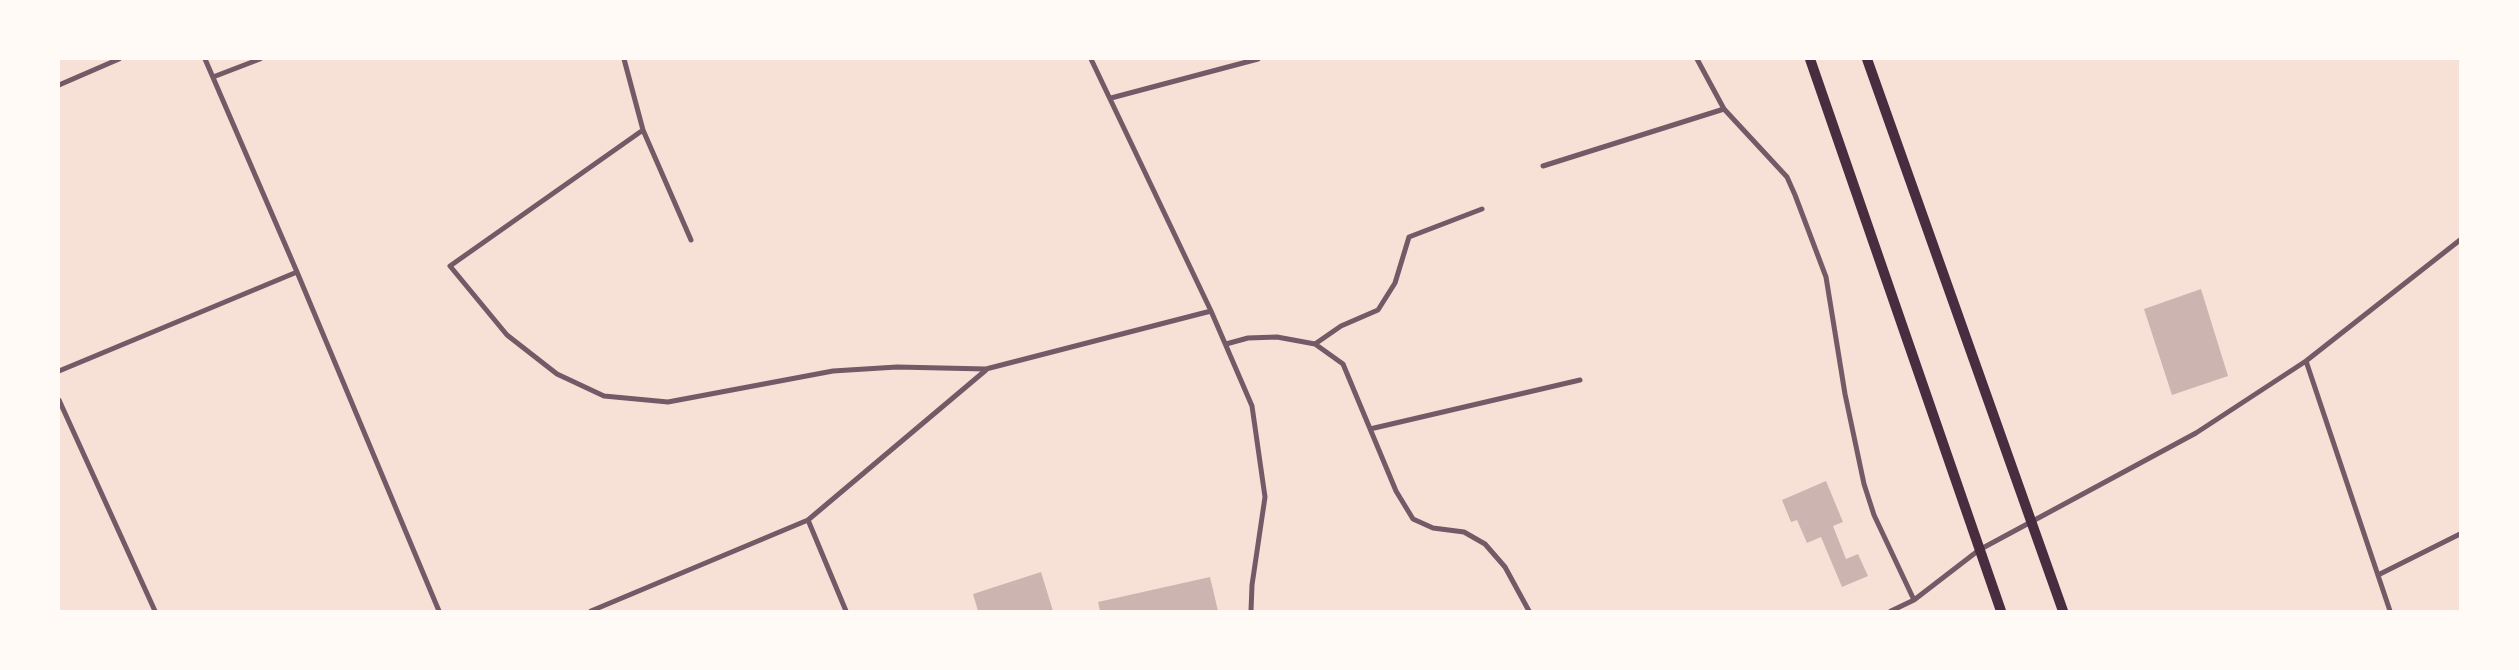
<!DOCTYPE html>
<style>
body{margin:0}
#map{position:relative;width:2519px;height:670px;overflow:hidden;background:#f7e1d7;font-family:"Sofia Sans Condensed",sans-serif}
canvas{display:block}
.frame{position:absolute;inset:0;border:60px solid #fffaf5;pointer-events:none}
</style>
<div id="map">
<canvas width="2519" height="670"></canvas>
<div class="frame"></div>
</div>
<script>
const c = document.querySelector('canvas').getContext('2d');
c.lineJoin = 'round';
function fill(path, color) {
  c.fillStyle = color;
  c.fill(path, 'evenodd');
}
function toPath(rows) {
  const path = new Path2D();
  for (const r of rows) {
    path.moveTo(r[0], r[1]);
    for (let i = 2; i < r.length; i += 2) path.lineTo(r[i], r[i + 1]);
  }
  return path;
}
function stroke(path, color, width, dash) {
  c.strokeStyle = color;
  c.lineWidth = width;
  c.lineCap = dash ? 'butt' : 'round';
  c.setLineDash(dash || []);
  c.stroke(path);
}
fill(toPath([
 [2201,289,2228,376,2172,395,2144,309],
 [1826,481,1843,522,1833,526,1846,559,1858,554,1868,576,1842,587,1821,537,1807,543,1797,520,1791,522,1782,500],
 [1041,572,1053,611,978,611,973,594],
 [1210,577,1218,611,1100,611,1098,602]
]), '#ccb4b1');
stroke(toPath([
 [205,59,297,272,439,611],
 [624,59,643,130,450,266,507,335,557,374,604,396,668,402,833,371,897,367,986,369,1211,311],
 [1091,59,1211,311,1252,406,1265,497,1252,585,1251,611],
 [1697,59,1724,109,1787,177,1795,195,1826,277,1845,394,1864,484,1874,515,1914,600],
 [213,77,260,59],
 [59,85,119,59],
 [1111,98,1258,59],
 [643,130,691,240],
 [1543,166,1724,109],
 [1226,344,1248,338,1277,337,1315,344,1343,364,1396,491,1413,519,1433,528,1464,532,1485,544,1505,567,1529,611],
 [1315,344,1341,326,1378,310,1395,283,1409,237,1482,209],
 [2306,361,2390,611],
 [59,371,297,272],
 [59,400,155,611],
 [1370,429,1580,380],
 [808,520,846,611],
 [2378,575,2460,534],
 [591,611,808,520,986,370],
 [1891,611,1914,600,1979,550,2196,433,2306,361,2460,240]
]), '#755966', 5);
stroke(toPath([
 [1810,59,2001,611],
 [1867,59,2063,611]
]), '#4a2c40', 10);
</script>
